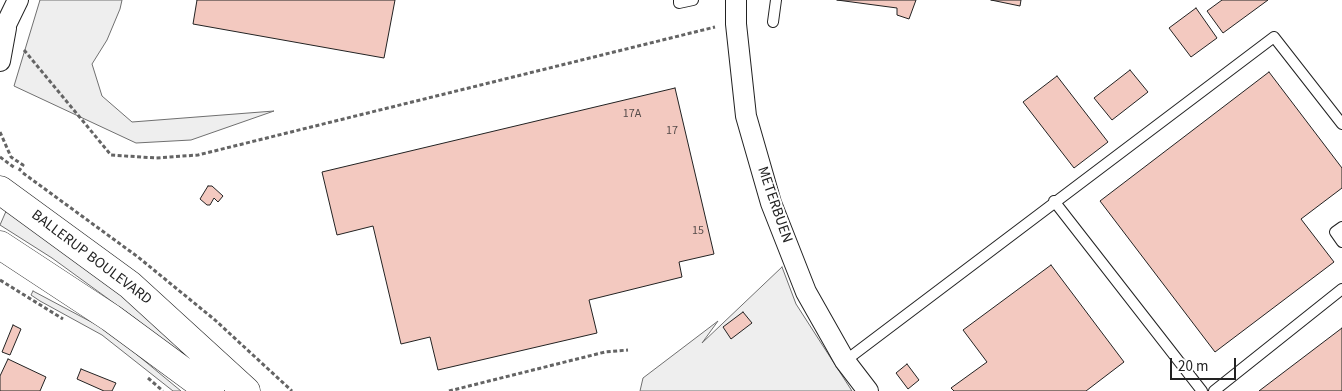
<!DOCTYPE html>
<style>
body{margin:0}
#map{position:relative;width:1342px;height:391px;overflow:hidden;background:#fff;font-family:"Source Sans 3",sans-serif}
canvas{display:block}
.scale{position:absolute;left:1170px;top:358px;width:66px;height:22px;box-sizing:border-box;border:2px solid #222;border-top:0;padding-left:6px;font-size:15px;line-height:18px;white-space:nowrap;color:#222;-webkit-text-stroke:4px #fff;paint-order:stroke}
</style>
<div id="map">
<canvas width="1342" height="391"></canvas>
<div class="scale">20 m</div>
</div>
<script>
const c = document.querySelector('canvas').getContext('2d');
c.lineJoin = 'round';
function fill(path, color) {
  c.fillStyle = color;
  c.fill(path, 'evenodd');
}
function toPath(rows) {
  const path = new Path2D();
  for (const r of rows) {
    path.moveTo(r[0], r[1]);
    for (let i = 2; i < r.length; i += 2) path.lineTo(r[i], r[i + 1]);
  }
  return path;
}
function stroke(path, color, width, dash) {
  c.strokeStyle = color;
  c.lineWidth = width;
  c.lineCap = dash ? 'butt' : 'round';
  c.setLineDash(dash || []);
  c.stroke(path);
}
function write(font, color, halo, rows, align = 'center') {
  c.font = font + ' "Source Sans 3",sans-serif';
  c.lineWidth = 4;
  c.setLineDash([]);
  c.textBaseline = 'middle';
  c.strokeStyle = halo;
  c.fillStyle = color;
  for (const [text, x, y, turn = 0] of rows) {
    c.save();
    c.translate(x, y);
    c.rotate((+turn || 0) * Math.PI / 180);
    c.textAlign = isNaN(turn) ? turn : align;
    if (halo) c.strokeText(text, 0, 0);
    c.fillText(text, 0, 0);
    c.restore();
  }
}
const green = toPath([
 [40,0,122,0,120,9,107,40,92,64,102,96,132,122,274,111,191,140,136,143,14,86,40,0],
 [7,209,107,281,235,391,222,391,136,319,52,258,0,225,7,209],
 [782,267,796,304,852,391,640,391,643,378,718,321,702,343,782,267],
 [33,291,97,325,118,339,181,391,173,391,102,335,40,301,31,295,33,291]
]);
fill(green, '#eee');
stroke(green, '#6f6f6f', 1);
const building = toPath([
 [197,0,395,0,384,58,193,24,197,0],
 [837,0,916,0,909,19,897,15,897,8,837,0],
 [991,0,1021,0,1020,6,991,0],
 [1222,0,1268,0,1223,33,1207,11,1222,0],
 [1196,8,1217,38,1191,57,1169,28,1196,8],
 [1130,70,1148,92,1112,120,1094,98,1130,70],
 [1269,72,1342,168,1342,188,1301,219,1334,262,1215,352,1100,201,1269,72],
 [1057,76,1108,142,1074,168,1023,102,1057,76],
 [675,88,714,254,679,262,682,277,589,300,597,333,438,370,430,337,401,344,373,226,337,235,322,172,675,88],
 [208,186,212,186,223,196,218,202,214,198,210,205,207,205,200,199,208,186],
 [1051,265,1124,362,1086,391,954,391,951,388,987,362,963,330,1051,265],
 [743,312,752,323,731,339,723,327,743,312],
 [13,325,21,329,10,355,2,352,13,325],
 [1342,328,1342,391,1259,391,1342,328],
 [8,359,46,377,40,391,0,391,0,376,8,359],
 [907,364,919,380,908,389,896,373,907,364],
 [81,369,116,383,112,391,104,391,77,379,81,369]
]);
fill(building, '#f3c9c0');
stroke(building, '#222', 1);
const lane = toPath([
 [679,0,679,3,693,0],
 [773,22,776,0],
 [1054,201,1202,391],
 [1342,227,1335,232,1342,242],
 [845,361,1274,37,1342,124],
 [1214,391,1342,289]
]);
const street = toPath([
 [736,0,736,24,746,116,771,203,806,292,845,361,868,391],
 [0,37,18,0],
 [0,61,6,28]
]);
const secondary = toPath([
 [0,190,130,285,246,391],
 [0,245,111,318,210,391]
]);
stroke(lane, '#222', 12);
stroke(street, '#222', 22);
stroke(secondary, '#222', 29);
stroke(toPath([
 [24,50,111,155,156,158,198,155,715,27],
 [0,132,11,157,23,165,19,171],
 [0,157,15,168],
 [23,173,138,257,215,320,292,391],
 [0,280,63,319],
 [148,378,163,391],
 [449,391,605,352,628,350]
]), '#646464', 3, [4, 2.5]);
stroke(lane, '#fff', 10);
stroke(street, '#fff', 20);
stroke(secondary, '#fff', 28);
write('12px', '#564c4a', null, [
 ["17A",632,114],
 ["17",672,131],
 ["15",698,231]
]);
write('15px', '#222', '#fff', [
 ["METERBUEN",774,205,71],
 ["BALLERUP BOULEVARD",91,258,37]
]);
</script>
